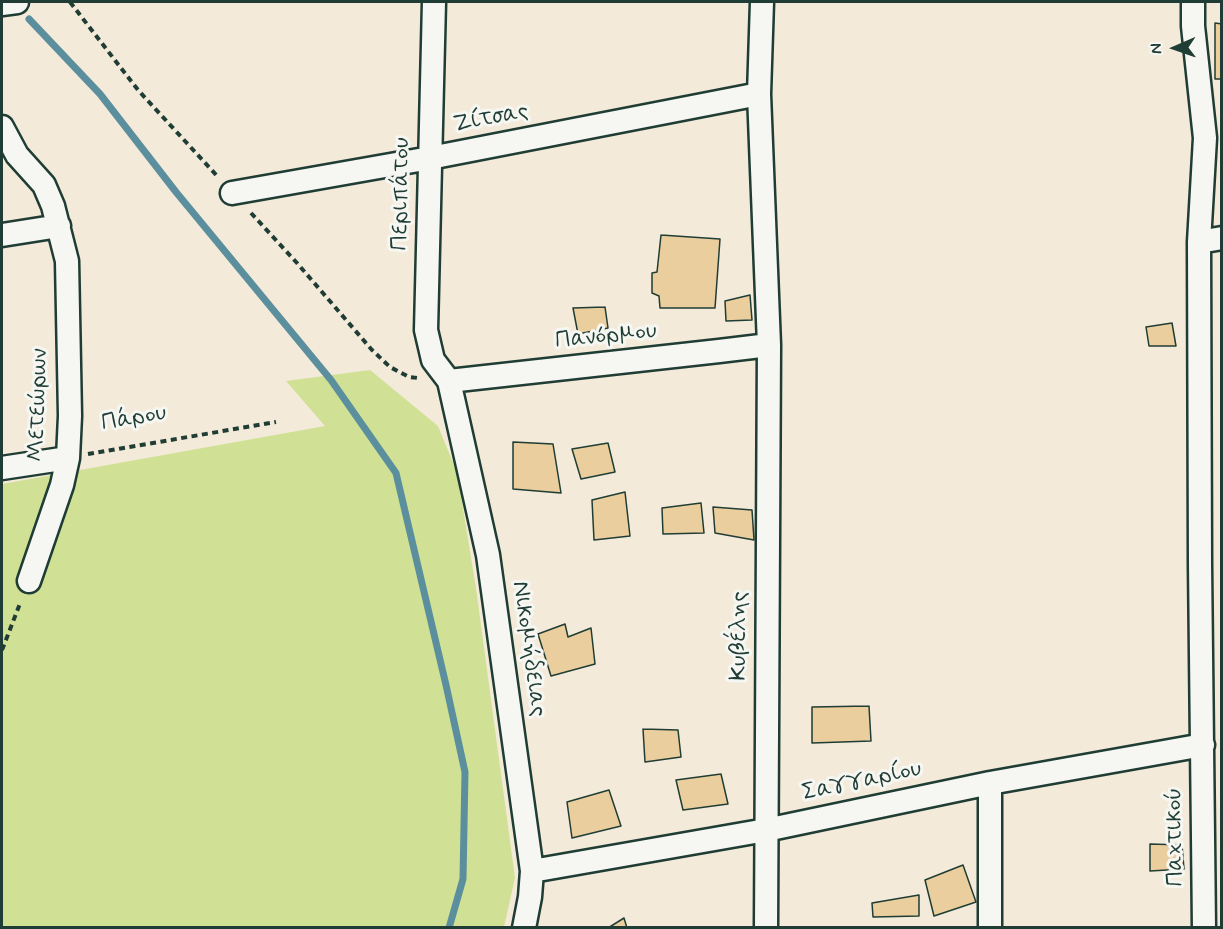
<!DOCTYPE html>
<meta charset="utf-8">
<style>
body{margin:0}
#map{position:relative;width:1223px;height:929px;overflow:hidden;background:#f3ead9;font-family:Mynerve,sans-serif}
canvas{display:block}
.frame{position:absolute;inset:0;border:3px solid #1f3d34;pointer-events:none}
.north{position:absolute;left:1145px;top:18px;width:60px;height:60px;-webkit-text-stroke:4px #f6f6f2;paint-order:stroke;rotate:268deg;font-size:16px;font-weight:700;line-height:24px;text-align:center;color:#1f3d34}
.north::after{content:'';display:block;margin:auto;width:21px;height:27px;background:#1f3d34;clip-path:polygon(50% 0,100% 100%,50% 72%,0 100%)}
</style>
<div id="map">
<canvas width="1223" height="929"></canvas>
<div class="frame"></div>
<div class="north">N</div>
</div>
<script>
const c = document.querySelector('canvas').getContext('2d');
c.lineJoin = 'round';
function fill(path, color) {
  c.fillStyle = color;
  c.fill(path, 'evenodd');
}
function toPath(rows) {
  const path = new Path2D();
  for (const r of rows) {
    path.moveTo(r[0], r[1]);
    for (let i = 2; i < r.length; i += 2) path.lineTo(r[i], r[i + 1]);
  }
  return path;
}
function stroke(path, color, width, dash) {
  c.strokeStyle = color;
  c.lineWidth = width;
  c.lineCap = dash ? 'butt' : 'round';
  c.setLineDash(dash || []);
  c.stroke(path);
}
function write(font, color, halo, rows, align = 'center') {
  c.font = font + ' Mynerve,sans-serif';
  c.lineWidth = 6;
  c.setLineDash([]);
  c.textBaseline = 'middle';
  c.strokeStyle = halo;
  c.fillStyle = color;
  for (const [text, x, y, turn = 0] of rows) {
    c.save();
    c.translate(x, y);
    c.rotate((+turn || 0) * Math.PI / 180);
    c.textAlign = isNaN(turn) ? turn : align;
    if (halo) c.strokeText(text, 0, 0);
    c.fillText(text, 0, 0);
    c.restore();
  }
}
fill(toPath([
 [370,370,438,426,457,472,476,588,515,878,504,927,2,928,2,484,325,426,286,381]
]), '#d0e195');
stroke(toPath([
 [29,19,100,94,176,192,331,380,396,473,446,685,465,772,463,879,449,928]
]), '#5b8f9e', 7);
const building = toPath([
 [1215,23,1222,24,1222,79,1215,79,1215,23],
 [661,235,720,239,715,308,660,308,659,296,652,293,652,273,657,272,661,235],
 [750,295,752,320,726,321,725,301,750,295],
 [605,307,608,328,578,334,573,308,605,307],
 [1172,323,1176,346,1149,346,1146,327,1172,323],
 [513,442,553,444,561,493,513,489,513,442],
 [608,443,615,472,581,479,572,449,608,443],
 [625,492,630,536,594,540,592,500,625,492],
 [701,503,704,533,663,534,662,508,701,503],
 [713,507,752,510,754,540,715,533,713,507],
 [565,624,568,637,591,628,595,664,551,676,538,634,565,624],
 [869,706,871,741,812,743,812,707,869,706],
 [643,729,678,730,681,757,645,762,643,729],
 [721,774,728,804,683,810,676,780,721,774],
 [609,790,621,826,572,838,567,802,609,790],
 [1150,844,1182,845,1184,869,1150,871,1150,844],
 [963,865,976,902,934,916,925,880,963,865],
 [919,895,919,916,873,917,872,903,919,895],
 [624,918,627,928,608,928,624,918]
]);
fill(building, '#ebce9e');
stroke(building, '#1f3d34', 1.5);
const minor = toPath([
 [434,2,426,330,433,360,449,381,488,555,532,871,530,897,524,928],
 [762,2,759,94,769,345,766,928],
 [1193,2,1193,26,1205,138,1199,242,1200,564,1204,928],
 [2,4,17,2],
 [2,127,17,155,44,185,53,206,67,261,70,416,68,458,62,485,29,581],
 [232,193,430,158,759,94],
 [2,235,59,226],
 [1199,242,1222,238],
 [449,381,719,351,769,345],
 [2,468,68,458],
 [532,871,766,830,990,783,1203,745],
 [990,928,990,783]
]);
stroke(minor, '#1f3d34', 27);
stroke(toPath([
 [70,2,138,90,219,178],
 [251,213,297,263,372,350,390,367,409,377,418,378],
 [88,454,276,422],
 [2,650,21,601]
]), '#1f3d34', 4, [6, 4.5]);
stroke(minor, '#f6f6f2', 22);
write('24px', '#1f3d34', '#f6f6f2', [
 ["Ζίτσας",491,119,-11],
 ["Περιπάτου",402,194,-89],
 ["Πανόρμου",606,337,-6],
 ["Μετεώρων",39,405,-88],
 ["Πάρου",134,419,-10],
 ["Κυβέλης",740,636,-90],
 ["Νικομήδειας",528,649,82],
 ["Σαγγαρίου",862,782,-12],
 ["Παχτικού",1176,837,-91]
]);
</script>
